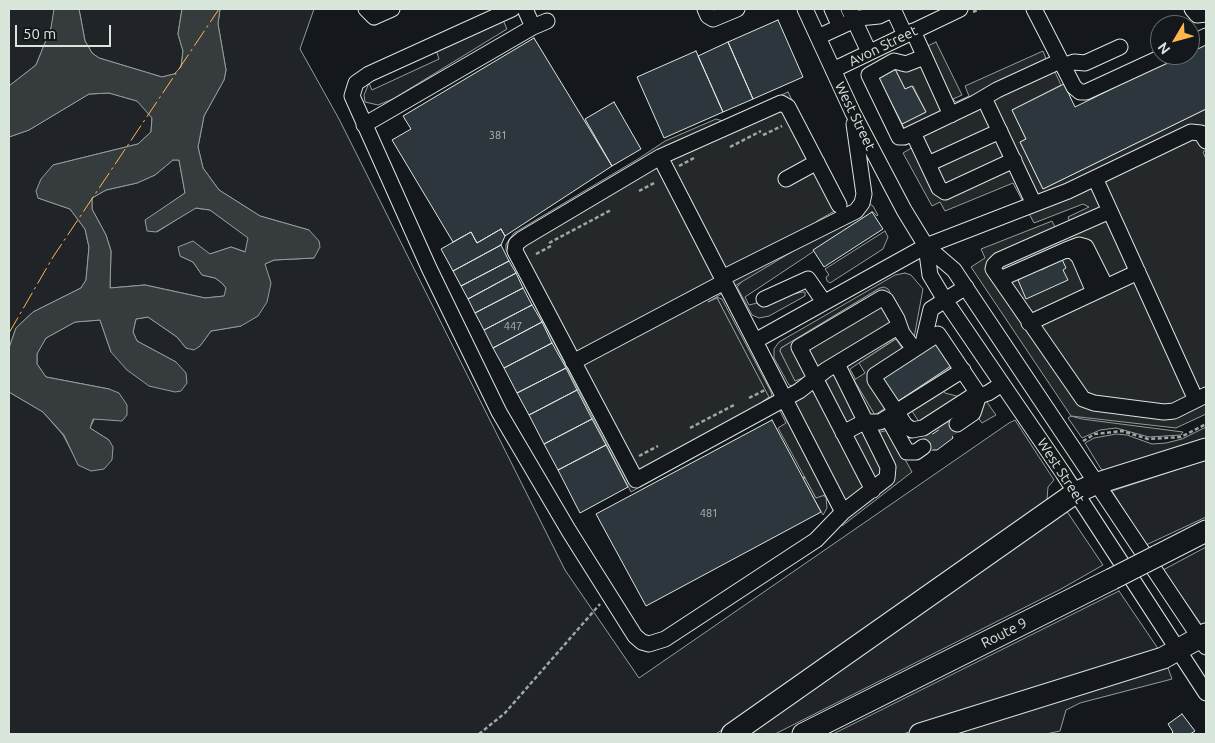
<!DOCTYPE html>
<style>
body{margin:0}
#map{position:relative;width:1215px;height:743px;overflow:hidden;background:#14181c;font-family:Ubuntu,sans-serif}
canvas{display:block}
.frame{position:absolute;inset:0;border:10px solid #d8e6dc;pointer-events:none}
.north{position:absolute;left:1150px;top:15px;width:50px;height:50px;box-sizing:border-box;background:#14181c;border:1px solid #626a69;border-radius:50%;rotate:233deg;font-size:14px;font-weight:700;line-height:20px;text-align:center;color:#d8e6dc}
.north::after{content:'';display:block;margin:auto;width:18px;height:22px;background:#ffb74d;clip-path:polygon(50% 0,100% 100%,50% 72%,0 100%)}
.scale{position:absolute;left:15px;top:25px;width:96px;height:22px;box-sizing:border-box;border:2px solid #d8e6dc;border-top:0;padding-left:6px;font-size:15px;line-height:18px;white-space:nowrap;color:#d8e6dc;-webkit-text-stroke:4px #14181c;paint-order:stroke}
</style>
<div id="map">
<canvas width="1215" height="743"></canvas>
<div class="frame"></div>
<div class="north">N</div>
<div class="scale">50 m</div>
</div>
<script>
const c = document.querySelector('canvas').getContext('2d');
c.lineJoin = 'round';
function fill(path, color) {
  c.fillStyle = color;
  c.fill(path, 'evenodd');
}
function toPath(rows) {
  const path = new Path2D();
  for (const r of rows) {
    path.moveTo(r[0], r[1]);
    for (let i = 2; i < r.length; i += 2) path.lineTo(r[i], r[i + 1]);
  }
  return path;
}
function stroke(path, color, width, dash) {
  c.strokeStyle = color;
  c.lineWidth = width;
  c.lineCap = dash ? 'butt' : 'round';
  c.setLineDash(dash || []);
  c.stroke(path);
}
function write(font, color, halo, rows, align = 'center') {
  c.font = font + ' Ubuntu,sans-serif';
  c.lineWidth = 4;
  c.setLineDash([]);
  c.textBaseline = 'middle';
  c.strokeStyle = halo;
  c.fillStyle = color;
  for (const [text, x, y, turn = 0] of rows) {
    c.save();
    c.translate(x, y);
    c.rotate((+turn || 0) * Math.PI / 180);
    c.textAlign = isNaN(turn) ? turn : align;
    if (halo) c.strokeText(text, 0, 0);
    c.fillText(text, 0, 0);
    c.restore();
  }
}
const green = toPath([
 [9,9,55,9,51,28,36,65,9,86,9,9],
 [79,9,182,9,178,34,183,51,181,67,174,74,162,77,99,58,92,53,85,41,79,9],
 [220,9,314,9,300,49,339,119,565,570,639,678,1009,423,1015,420,1054,480,1048,487,1047,499,1039,510,716,734,9,734,9,392,43,412,63,435,79,465,109,440,90,428,109,389,46,377,37,364,37,353,46,338,75,322,100,320,111,352,176,362,137,341,133,332,136,319,148,317,177,337,186,348,200,346,211,331,241,326,265,264,274,260,314,258,309,230,260,216,219,190,203,168,198,147,204,116,224,80,226,70,218,24,220,9],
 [503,20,507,29,393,99,378,105,365,102,364,95,369,83,372,90,439,59,436,50,503,20],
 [109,93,137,101,143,107,152,118,151,132,138,144,53,165,38,198,70,209,85,229,89,247,86,280,81,288,33,312,16,328,9,348,9,137,29,130,89,94,109,93],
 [173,160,179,160,185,193,146,220,157,232,195,208,210,210,249,238,246,252,231,247,210,254,180,256,193,262,202,275,215,278,222,283,226,288,225,296,205,298,145,285,110,288,111,251,106,235,92,209,92,198,106,190,137,183,155,175,173,160],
 [868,203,873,206,878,215,877,216,873,212,745,297,749,305,802,292,805,292,805,296,769,316,759,318,752,315,737,287,744,279,868,203],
 [885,231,888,237,883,249,830,283,827,281,826,277,829,275,825,269,885,231],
 [905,273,911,275,923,289,914,338,880,288,781,348,780,351,795,380,805,377,792,386,789,385,774,358,774,349,779,342,895,275,905,273],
 [716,297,722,299,771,392,772,396,763,401,761,401,768,397,717,298,708,302,716,297],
 [896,336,903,346,900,346,895,339,850,369,875,415,872,419,845,368,896,336],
 [1071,416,1082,419,1183,432,1181,435,1149,437,1116,428,1100,430,1082,438,1068,418,1071,416],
 [1206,427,1206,442,1108,472,1101,469,1085,443,1094,438,1116,434,1127,435,1152,444,1166,443,1182,439,1206,427],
 [1206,460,1206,517,1146,545,1112,491,1206,460],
 [805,478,816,498,822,495,826,497,827,508,823,515,803,479,805,478],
 [1066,510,1103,565,1061,589,775,734,743,734,1066,510],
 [1206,547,1206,629,1205,630,1163,570,1206,547],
 [1119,591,1161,653,903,734,833,734,1119,591],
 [1168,668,1172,679,1080,703,1066,710,1060,731,1046,734,953,734,1148,670,1168,668]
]);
fill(green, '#202428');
stroke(green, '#939e99', 1);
const parking = toPath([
 [936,42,962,95,953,99,956,102,969,96,965,86,1043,51,1046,59,1049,59,1061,85,1012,110,1026,139,1020,142,1043,189,1206,109,1206,150,1203,152,1206,159,1206,414,1176,428,1071,416,971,267,985,258,981,249,1052,221,1056,229,1070,223,1068,217,1089,207,1083,204,1034,223,1013,183,945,211,940,202,932,206,903,153,913,147,902,124,926,112,913,86,905,89,892,63,936,42],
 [788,92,845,205,817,221,795,250,708,302,717,298,769,397,762,402,799,383,805,377,795,381,780,351,781,348,880,288,884,287,888,289,901,312,907,329,847,367,876,433,889,430,912,472,842,526,825,495,816,498,778,428,786,423,779,409,631,492,506,250,506,244,514,233,638,159,665,141,716,119,723,121,788,92],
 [896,339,906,354,891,404,875,415,854,380,865,373,859,363,896,339],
 [939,385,945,393,968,399,982,395,996,415,982,423,977,416,965,411,923,428,908,405,939,385]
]);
fill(parking, '#24282b');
stroke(parking, '#939e99', 1);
const water = toPath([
 [54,9,79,9,85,41,92,53,99,58,162,77,174,74,181,67,183,51,178,34,182,9,220,9,218,24,226,70,224,80,204,116,198,147,203,168,219,190,260,216,309,230,319,241,320,247,314,258,274,260,265,264,271,283,267,302,258,316,241,326,211,331,200,346,194,350,186,348,177,337,148,317,136,319,133,332,137,341,176,362,186,373,187,383,181,391,175,392,149,386,127,370,111,352,100,320,75,322,46,338,37,354,37,364,46,377,109,389,119,393,127,405,127,415,122,421,93,419,90,428,109,440,113,447,112,460,104,469,91,471,78,465,64,435,43,412,9,392,9,348,16,328,33,312,81,288,86,280,89,247,85,229,70,209,38,198,36,191,41,179,53,165,138,144,151,132,152,118,137,101,109,93,89,94,29,130,9,137,9,86,36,65,51,28,54,9],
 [173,160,179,160,185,193,145,220,147,231,156,232,196,208,210,210,248,238,245,252,231,247,210,254,193,241,178,247,180,256,193,262,202,275,215,278,222,283,226,288,224,296,205,298,145,285,110,288,111,251,106,235,92,209,92,198,106,190,137,183,155,175,173,160]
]);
fill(water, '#363b3e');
stroke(water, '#939e99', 1);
const building = toPath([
 [778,20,803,77,753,99,728,42,778,20],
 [534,38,612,166,505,236,501,229,477,243,471,232,453,242,392,140,411,129,403,116,534,38],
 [728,42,753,99,723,112,698,56,728,42],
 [1206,42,1206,109,1043,189,1020,142,1026,139,1012,110,1064,84,1075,107,1180,55,1190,55,1190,50,1206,42],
 [696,51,723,112,664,138,637,77,696,51],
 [892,63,905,89,912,86,926,112,902,124,875,71,892,63],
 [614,102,641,149,612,166,585,119,614,102],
 [872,212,883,229,824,267,813,250,872,212],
 [501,229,505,236,501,245,453,271,441,249,471,232,477,243,501,229],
 [501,245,509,261,461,286,453,271,501,245],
 [1061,257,1066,268,1063,270,1068,280,1026,299,1018,280,1040,267,1041,270,1057,262,1056,259,1061,257],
 [509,261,516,273,468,299,461,286,509,261],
 [516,273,523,288,475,313,468,299,516,273],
 [523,288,532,305,484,330,475,313,523,288],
 [532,305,542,322,493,348,484,330,532,305],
 [542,322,552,343,504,368,493,348,542,322],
 [944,335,960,360,897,402,880,377,944,335],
 [552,343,566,368,517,393,504,368,552,343],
 [566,368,577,390,529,415,517,393,566,368],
 [577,390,592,419,544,444,529,415,577,390],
 [592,419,606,445,558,470,544,444,592,419],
 [954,419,961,429,952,435,953,438,937,450,925,450,920,443,954,419],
 [772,420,821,512,646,606,596,514,772,420],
 [606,445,628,487,580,513,558,470,606,445],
 [1182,714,1195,731,1190,734,1171,734,1173,732,1168,724,1182,714]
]);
fill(building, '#2c363c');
stroke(building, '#d8e6dc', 1);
stroke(toPath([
 [923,447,957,424]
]), '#313739', 15, [15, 8]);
const minor = toPath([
 [366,9,374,17,392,9],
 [512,9,369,74,356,83,352,96,429,268,499,412,569,531,635,636,642,642,649,644,665,639,816,540,843,512,887,478,888,467,837,364],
 [525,9,533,27,547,21],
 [705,9,708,16,713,19,737,9],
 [805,9,853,113,904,210,926,246,954,270,1206,647],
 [832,9,840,27],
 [849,9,869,52],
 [893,9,905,35],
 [1034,9,1074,87,1080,92,1086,92,1166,55],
 [1192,9,1197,15,1206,14],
 [913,31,951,115],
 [818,37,859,18,879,16,894,9],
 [1190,44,1206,36],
 [924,57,906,64,894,61,869,75,899,137,904,137,975,103,997,90,1060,61],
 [1063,66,1074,62,1085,63,1120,47],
 [833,70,960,9],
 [984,98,1034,204],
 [364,125,533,27],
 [913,133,939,188,945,192,1014,160],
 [660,157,843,512],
 [928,164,1000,131],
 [1095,178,1196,400],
 [786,179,817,162],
 [839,205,788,107,781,103,660,157,522,239,516,244,515,251,636,480,799,391,826,370,899,326],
 [1110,211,999,260,994,265,993,269,1083,399,1094,403,1164,412,1174,411,1206,395],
 [926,246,930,275,945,300,1063,473,1206,693],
 [1066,250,1079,245,1086,247,1106,287],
 [722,278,856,211,862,203,864,194,854,124],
 [1000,279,1066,250,1073,251,1079,257,1094,292],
 [764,299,808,279,824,302],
 [1029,323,1138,272],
 [755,341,926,246,1068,191,1191,132,1201,133,1206,141],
 [923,343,931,309,966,287],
 [573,362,724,282],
 [888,418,907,452,916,452,923,447],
 [957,424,973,413,979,395,938,334,875,375,875,380,905,425,912,430,923,428,971,397,979,395,982,395,988,393,1002,384],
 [843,433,864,422,880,422,963,370],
 [873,490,799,347,882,298,886,300,897,319,902,333,914,349]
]);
const highway = toPath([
 [1157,556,1206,531],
 [732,734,1075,493,1095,484,1206,449],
 [803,734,1112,579],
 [920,734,1163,658,1206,634]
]);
stroke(minor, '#d8e6dc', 17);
stroke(highway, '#d8e6dc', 23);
stroke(toPath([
 [973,12,980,9],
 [763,135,782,126],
 [730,147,761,131],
 [679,166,694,158],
 [639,191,656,182],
 [549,243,611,210],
 [536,254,551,246],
 [749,398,765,390],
 [690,428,734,405],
 [1083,441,1095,434,1122,431,1148,439,1181,437,1206,424],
 [639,456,658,446],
 [803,478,805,477],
 [479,734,505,713,600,604]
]), '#9da8a2', 2.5, [4, 2.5]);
stroke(minor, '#14181c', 15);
stroke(highway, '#14181c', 21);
const highwayBridge = toPath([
 [1112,579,1157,556]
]);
stroke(highwayBridge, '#d8e6dc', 23, []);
stroke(highwayBridge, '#14181c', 21);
stroke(toPath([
 [9,333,53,257,219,9]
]), '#ffb74d', 1, [18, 4, 2.5, 4]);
write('11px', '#adbab4', null, [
 ["381",498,135],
 ["447",513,326],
 ["481",709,513]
]);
write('14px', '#d8e6dc', '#14181c', [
 ["Avon Street",883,46,-26],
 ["West Street",855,116,64],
 ["West Street",1061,471,57],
 ["Route 9",1004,633,-27]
]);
</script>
